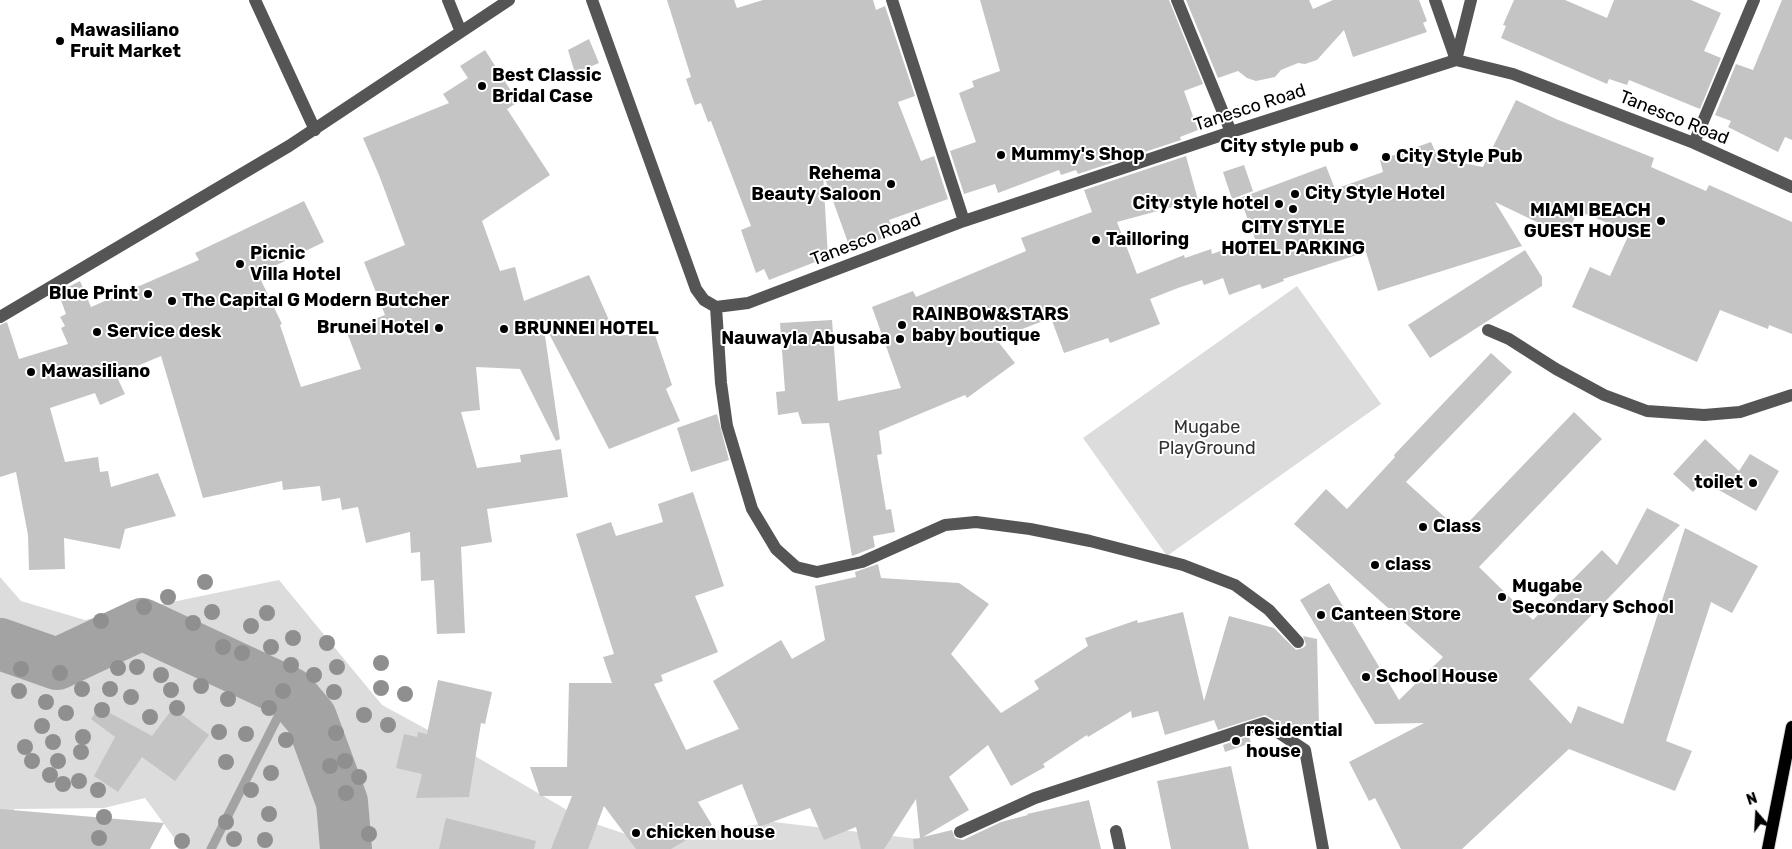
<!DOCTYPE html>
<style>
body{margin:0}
#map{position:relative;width:1792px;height:849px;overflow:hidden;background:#fff;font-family:Rubik,sans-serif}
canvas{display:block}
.north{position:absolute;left:1732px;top:789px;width:50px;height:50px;-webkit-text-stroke:4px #fff;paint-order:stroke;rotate:341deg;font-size:14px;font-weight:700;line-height:20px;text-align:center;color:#000}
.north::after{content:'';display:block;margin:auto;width:18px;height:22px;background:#000;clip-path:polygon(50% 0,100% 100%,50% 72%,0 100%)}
</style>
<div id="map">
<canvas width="1792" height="849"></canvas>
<div class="north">N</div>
</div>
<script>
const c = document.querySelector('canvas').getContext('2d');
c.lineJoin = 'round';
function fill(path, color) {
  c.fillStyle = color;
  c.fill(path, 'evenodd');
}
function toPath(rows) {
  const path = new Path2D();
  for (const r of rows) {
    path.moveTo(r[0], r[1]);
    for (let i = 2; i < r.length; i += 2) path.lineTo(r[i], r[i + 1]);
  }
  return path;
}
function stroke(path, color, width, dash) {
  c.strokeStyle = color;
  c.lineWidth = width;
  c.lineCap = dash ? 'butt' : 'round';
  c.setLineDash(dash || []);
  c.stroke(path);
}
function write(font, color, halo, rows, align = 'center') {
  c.font = font + ' Rubik,sans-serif';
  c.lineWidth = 4;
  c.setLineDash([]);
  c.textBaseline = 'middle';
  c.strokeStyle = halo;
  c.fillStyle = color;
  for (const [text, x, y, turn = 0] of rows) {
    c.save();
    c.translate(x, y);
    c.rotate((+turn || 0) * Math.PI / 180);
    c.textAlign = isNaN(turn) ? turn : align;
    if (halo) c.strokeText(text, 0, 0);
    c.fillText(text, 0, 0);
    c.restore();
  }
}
fill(toPath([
 [1297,286,1381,404,1167,556,1083,438],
 [0,577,21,601,85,620,279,580,382,705,463,749,584,820,646,841,774,822,1002,849,178,849,175,839,145,798,104,808,14,809,8,842,0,845]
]), '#dcdcdc');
stroke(toPath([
 [211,849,290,693]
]), '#a3a3a3', 9);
stroke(toPath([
 [0,644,57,664,142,624,290,693,311,718,342,802,346,849]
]), '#a3a3a3', 52);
fill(toPath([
 [667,0,734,0,737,8,763,0,873,0,876,10,885,6,915,96,898,102,921,161,934,156,948,199,889,220,894,234,851,251,823,173,828,257,769,280,764,269,756,273,741,230,751,226,711,121,708,122,701,103,695,105,686,79,691,77],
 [980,0,1169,0,1203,84,1184,91,1198,130,1180,137,1181,140,1078,174,1076,170,1061,175,1059,170,998,193,995,184,964,194,950,151,976,142,959,93,974,87,972,81,1000,71],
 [1186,0,1309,0,1313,9,1333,0,1419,0,1427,21,1423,23,1427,32,1353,57,1344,30,1317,60,1305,64,1298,63,1281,70,1275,77,1256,81,1247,78,1238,71,1218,78],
 [1514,0,1565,0,1607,18,1614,0,1691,0,1721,13,1704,51,1721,58,1700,109,1629,80,1627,85,1609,79,1607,84,1501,38,1506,26,1503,25],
 [1782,0,1792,0,1792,140,1785,137,1778,152,1728,127,1731,121,1715,115,1736,64,1753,70],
 [589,39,599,63,575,73,568,50],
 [485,50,518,102,507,109,550,175,482,221,500,271,515,267,524,301,589,275,616,336,654,332,672,385,666,389,680,421,609,449,543,322,560,439,556,441,520,369,476,367,480,410,461,412,477,468,521,462,520,455,561,449,568,497,487,509,492,542,461,547,465,633,437,634,434,580,421,581,420,552,411,553,410,532,366,543,358,507,342,510,340,498,322,501,320,486,283,490,282,481,203,498,161,356,116,375,125,394,100,405,95,393,50,408,65,462,98,457,100,472,108,471,111,487,158,473,176,516,125,529,120,549,64,538,65,569,29,570,28,535,16,472,0,477,0,325,7,322,19,359,68,344,61,328,65,326,60,317,66,314,58,292,80,281,91,307,199,260,195,253,304,201,324,242,258,274,282,324,280,325,301,387,361,369,346,330,385,315,364,262,405,245,379,175,363,138,449,103,443,94,468,78,460,66],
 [1516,100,1556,119,1654,158,1651,167,1706,191,1709,185,1792,222,1792,334,1769,325,1768,329,1720,310,1697,362,1572,307,1590,267,1610,276,1630,232,1578,211,1566,236,1495,202,1522,246,1378,291,1366,252,1283,279,1284,281,1262,289,1260,284,1229,295,1223,278,1204,285,1202,280,1178,288,1150,299,1160,324,1110,343,1108,338,1064,353,1051,318,996,339,1015,363,967,398,965,395,879,431,882,454,877,455,886,510,891,509,895,532,873,536,875,547,852,556,829,423,802,424,798,412,778,415,776,392,785,391,780,323,832,320,838,401,901,388,872,307,913,291,916,297,1026,251,1021,238,1092,212,1084,190,1186,156,1198,200,1117,222,1137,274,1184,255,1185,258,1211,249,1212,254,1255,239,1240,198,1326,166,1335,189,1383,172,1380,160,1431,142,1438,158,1483,167],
 [1244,165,1253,191,1232,199,1223,172],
 [1525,250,1542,277,1542,286,1430,358,1408,325],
 [1491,353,1512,372,1406,482,1460,531,1574,412,1602,439,1479,567,1533,620,1602,550,1617,565,1647,508,1680,525,1529,679,1571,724,1578,706,1623,724,1685,528,1758,566,1732,613,1711,602,1666,741,1692,751,1675,791,1569,749,1462,849,1401,849,1375,798,1369,801,1349,762,1424,723,1375,724,1300,600,1329,583,1399,700,1443,657,1294,524,1326,489,1347,509,1395,457,1394,455],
 [717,414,729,460,691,472,677,428],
 [1705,439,1739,471,1750,454,1779,471,1756,511,1703,481,1693,492,1673,474],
 [693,492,724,586,695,596,718,652,661,675,663,681,654,684,686,750,739,729,713,681,781,640,792,659,825,640,815,586,856,577,855,572,878,564,881,578,959,583,989,604,951,654,1001,713,1039,689,1034,681,1088,646,1085,638,1137,620,1138,623,1183,612,1204,701,1229,616,1274,628,1296,650,1303,648,1306,645,1303,636,1317,639,1319,726,1284,726,1265,715,1218,730,1214,720,1165,735,1158,711,1132,718,1131,711,1088,737,1087,735,1043,764,1045,767,1011,786,988,745,949,777,969,810,923,837,952,830,955,838,963,840,1001,822,1028,815,1027,814,1089,800,1101,849,914,849,913,839,920,838,916,799,884,849,861,849,856,827,824,840,810,808,759,827,742,784,698,802,712,825,671,849,636,849,604,806,588,849,551,849,572,796,540,796,530,767,567,767,569,683,612,683,603,657,614,654,576,534,611,522,616,536,663,522,658,504],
 [438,680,492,692,485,724,481,723,469,797,416,798,422,774,396,768,404,734,417,737,418,732,427,734],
 [99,707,152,736,173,708,209,735,175,781,142,757,118,792,94,776,115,737,91,719],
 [1249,736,1251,743,1225,752,1223,745],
 [1231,766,1249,849,1171,849,1157,781],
 [0,809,164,823,150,849,0,849],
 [446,818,536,841,534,849,439,849]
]), '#c4c4c4');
const major = toPath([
 [1768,849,1792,727]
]);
stroke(major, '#dbdbdb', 14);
stroke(toPath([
 [255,0,315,130],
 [448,0,461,32],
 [592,0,696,289,704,300,716,307],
 [892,0,964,221],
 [1177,0,1231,132],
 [1435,0,1456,60],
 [1456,60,1471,0],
 [1694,143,1754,0],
 [716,307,748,303,964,221,1231,132,1456,60,1513,74,1694,143,1792,187],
 [716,307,721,383,727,426,752,509,776,549,796,567,817,572,862,562,945,525,976,522,1030,529,1090,541,1183,565,1235,585,1269,610,1298,642],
 [0,317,289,146,509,0],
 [1488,330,1509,339,1556,369,1604,395,1647,411,1704,415,1740,412,1792,395],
 [1116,831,1120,849],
 [960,832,1035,798,1264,723,1305,750,1323,849]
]), '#555', 12);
stroke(major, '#000', 12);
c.fillStyle = '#8f8f8f';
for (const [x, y] of [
 [205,582],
 [168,597],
 [144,607],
 [212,612],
 [267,613],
 [101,621],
 [193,623],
 [251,626],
 [293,638],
 [327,643],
 [223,647],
 [271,647],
 [242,653],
 [381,663],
 [291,665],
 [137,667],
 [337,667],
 [118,668],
 [21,669],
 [60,673],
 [161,675],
 [314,675],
 [201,686],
 [381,688],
 [82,689],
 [110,689],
 [171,690],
 [19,691],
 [283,691],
 [334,692],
 [405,694],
 [131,697],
 [228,699],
 [46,702],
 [177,708],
 [269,708],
 [102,710],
 [66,713],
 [364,715],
 [150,717],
 [388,725],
 [42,726],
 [219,732],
 [336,733],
 [246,734],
 [83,737],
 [286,740],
 [53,742],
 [25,747],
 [81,752],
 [32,761],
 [58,761],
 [345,761],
 [226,762],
 [330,766],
 [271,773],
 [50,775],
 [359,777],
 [79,781],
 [63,784],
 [98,790],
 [251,790],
 [346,793],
 [269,814],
 [104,817],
 [226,822],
 [369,834],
 [99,838],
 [234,839],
 [265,840],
 [182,841]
]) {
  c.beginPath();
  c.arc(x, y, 8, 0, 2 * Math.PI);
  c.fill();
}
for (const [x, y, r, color] of [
 [60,41,5,"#000"],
 [482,86,5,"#000"],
 [1354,147,5,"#000"],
 [1001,155,5,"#000"],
 [1386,157,5,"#000"],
 [891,184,5,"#000"],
 [1295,194,5,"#000"],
 [1279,204,5,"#000"],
 [1293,209,5,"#000"],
 [1661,221,5,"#000"],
 [1096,240,5,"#000"],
 [240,264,5,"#000"],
 [148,294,5,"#000"],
 [172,301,5,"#000"],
 [902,325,5,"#000"],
 [439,328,5,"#000"],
 [504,329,5,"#000"],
 [97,332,5,"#000"],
 [900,339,5,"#000"],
 [31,372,5,"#000"],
 [1753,483,5,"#000"],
 [1423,527,5,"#000"],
 [1375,565,5,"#000"],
 [1502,597,5,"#000"],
 [1321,615,5,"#000"],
 [1366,677,5,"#000"],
 [1236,741,5,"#000"],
 [636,833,5,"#000"]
]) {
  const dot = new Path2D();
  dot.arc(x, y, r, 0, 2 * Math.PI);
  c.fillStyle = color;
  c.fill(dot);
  stroke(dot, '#fff', 2);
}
write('bold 18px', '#000', '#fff', [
 ["Mawasiliano",70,31],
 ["Fruit Market",70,52],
 ["Best Classic",492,76],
 ["Bridal Case",492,97],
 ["City style pub",1344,147,"right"],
 ["Mummy's Shop",1011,155],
 ["City Style Pub",1396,157],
 ["Rehema",881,174,"right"],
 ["Beauty Saloon",881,195,"right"],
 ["City Style Hotel",1305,194],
 ["City style hotel",1269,204,"right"],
 ["MIAMI BEACH",1651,211,"right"],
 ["GUEST HOUSE",1651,232,"right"],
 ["CITY STYLE",1293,228,"center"],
 ["HOTEL PARKING",1293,249,"center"],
 ["Tailloring",1106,240],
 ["Picnic",250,254],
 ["Villa Hotel",250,275],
 ["Blue Print",138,294,"right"],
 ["The Capital G Modern Butcher",182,301],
 ["RAINBOW&STARS",912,315],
 ["baby boutique",912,336],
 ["Brunei Hotel",429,328,"right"],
 ["BRUNNEI HOTEL",514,329],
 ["Service desk",107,332],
 ["Nauwayla Abusaba",890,339,"right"],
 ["Mawasiliano",41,372],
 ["toilet",1743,483,"right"],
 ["Class",1433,527],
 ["class",1385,565],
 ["Mugabe",1512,587],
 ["Secondary School",1512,608],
 ["Canteen Store",1331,615],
 ["School House",1376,677],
 ["residential",1246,731],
 ["house",1246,752],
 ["chicken house",646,833]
], 'left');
write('18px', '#000', '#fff', [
 ["Tanesco Road",1250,108,-18],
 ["Tanesco Road",1674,118,22],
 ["Tanesco Road",866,240,-21]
]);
write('18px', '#333', '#fff', [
 ["Mugabe",1207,428],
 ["PlayGround",1207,449]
]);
</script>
